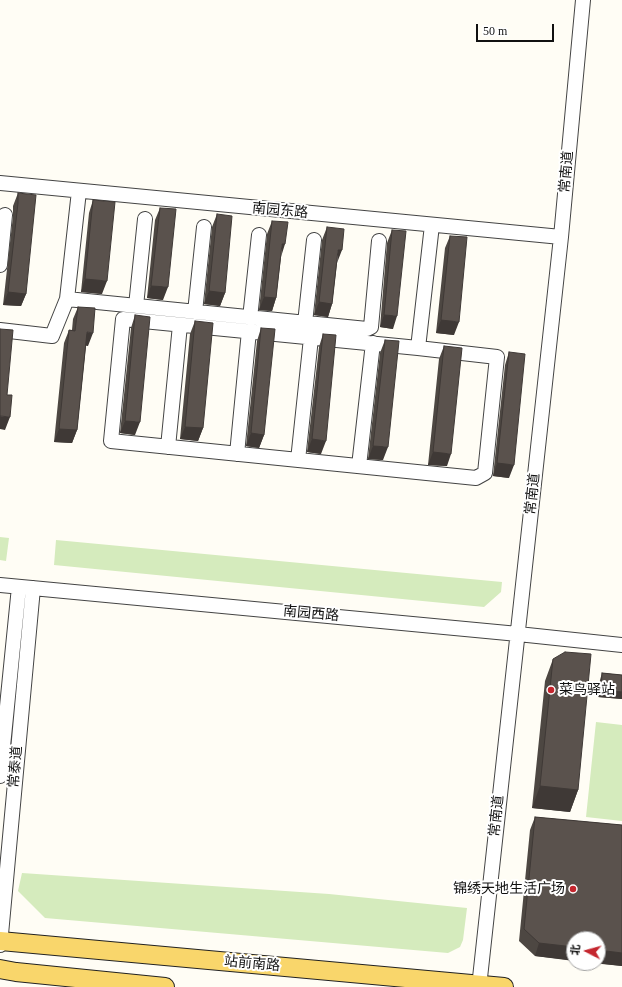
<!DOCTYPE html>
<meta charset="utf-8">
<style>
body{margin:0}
#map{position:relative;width:622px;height:987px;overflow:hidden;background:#fffdf5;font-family:"Times New Roman","Noto Sans SC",serif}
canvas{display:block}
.north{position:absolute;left:566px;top:931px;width:40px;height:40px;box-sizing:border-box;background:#fff;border:1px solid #a0a0a0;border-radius:50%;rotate:276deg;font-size:11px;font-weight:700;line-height:16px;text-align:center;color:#111}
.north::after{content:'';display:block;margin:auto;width:14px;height:18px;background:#c4262e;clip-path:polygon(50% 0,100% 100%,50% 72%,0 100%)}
.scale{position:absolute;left:476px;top:24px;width:78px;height:18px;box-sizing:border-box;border:2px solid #111;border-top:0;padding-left:5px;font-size:12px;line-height:14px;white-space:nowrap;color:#111;-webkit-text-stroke:3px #fff;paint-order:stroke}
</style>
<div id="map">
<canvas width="622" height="987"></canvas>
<div class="north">北</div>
<div class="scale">50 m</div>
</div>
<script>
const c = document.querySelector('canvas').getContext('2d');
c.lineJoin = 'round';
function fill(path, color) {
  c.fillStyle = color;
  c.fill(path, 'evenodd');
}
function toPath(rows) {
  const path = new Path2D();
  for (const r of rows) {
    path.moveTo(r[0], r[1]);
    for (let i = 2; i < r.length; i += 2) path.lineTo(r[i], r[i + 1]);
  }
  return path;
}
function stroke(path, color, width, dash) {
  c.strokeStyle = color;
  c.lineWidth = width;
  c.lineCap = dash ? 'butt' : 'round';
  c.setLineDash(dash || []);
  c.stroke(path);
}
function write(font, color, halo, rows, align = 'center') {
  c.font = font + ' "Times New Roman","Noto Sans SC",serif';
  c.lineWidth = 4;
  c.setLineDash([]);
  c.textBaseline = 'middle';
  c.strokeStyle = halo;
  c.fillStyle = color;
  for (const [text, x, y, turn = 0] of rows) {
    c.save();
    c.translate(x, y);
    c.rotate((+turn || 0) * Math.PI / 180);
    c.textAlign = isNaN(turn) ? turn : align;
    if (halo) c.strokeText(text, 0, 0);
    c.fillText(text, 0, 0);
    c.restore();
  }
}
fill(toPath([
 [0,537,9,538,6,561,0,560],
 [56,540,502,582,501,592,484,607,54,565],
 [596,722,622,725,622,821,586,817],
 [22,873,329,894,467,908,463,940,460,947,448,953,45,918,18,891]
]), '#d5ebbd');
const minor = toPath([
 [0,183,561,237],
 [0,265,5,215],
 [67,299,79,191],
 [136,306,145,219],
 [195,312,204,227],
 [250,318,259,235],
 [305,323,314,240],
 [0,330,52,336,67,299,367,329,371,327,379,241],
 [418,348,497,357,485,473,476,478,111,441,123,319,418,348,432,225],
 [168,447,180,325],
 [237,454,249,331],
 [298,460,311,338],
 [359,466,373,343],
 [0,585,518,634,622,645],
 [0,776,19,587],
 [0,945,33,588],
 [479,987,561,237,583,0]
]);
const major = toPath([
 [0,941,504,987],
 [0,969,16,972,165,987]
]);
stroke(minor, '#444', 16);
stroke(major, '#222', 20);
stroke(minor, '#fff', 14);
stroke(major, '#f9d66b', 18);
fill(toPath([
 [18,193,26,294,21,306,3,305,13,216,13,206],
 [93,200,102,294,81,292,89,213],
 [160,208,163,300,147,298,155,220],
 [217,214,225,293,220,306,204,304,212,227],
 [272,221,281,257,276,298,272,311,259,310,267,234],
 [327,227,337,263,332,304,328,317,314,315,322,240],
 [392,230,393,329,380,327,387,243],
 [450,236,454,335,436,333,445,248],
 [78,307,88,346,86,345,77,430,72,443,54,442,64,343,69,330,72,330,73,319],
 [135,315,135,435,120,433,131,328],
 [195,321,203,428,198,441,180,439,190,334],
 [261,328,264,435,259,448,246,446,257,341],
 [323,334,321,454,307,452,319,347],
 [385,340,383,460,368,459,380,353],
 [444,346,447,466,428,465,439,359],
 [509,352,509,478,493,476,505,365],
 [553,659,578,790,570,812,532,808,545,681],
 [602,673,622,675,622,699,598,697,600,680],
 [535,817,622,825,622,966,535,956,519,941,530,830]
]), '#4d4742');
fill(toPath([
 [282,244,285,244,281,257],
 [338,250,342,250,337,263],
 [85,279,107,281,102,294,81,292],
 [151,286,168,287,163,300,147,298],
 [209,291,225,293,220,306,204,304],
 [8,292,26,294,21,306,3,305],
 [264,297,276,298,272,311,259,310],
 [319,302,332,304,328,317,314,315],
 [384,315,397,316,393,329,380,327],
 [441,320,459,322,454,335,436,333],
 [87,332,93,333,88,346,82,345],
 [0,416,10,417,5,430,0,429],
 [125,421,140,422,135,435,120,433],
 [185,427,203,428,198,441,180,439],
 [59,429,77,430,72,443,54,442],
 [251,433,264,435,259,448,246,446],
 [312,439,326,441,321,454,307,452],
 [373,446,388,447,383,460,368,459],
 [433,452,451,454,447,466,428,465],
 [497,463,514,465,509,478,493,476],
 [601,690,622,692,622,699,598,697],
 [540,786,578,790,570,812,532,808],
 [539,943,574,947,574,961,535,956],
 [598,950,622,953,622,966,592,963,598,963]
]), '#3f3936');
const building = toPath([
 [18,193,36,195,26,294,8,292,18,203,18,193],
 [93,200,115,202,107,281,85,279,93,200],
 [160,208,176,209,168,287,151,286,160,208],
 [217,214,232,216,225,293,209,291,217,214],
 [272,221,288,222,285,244,282,244,276,298,264,297,272,221],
 [327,227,344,229,342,250,338,250,332,304,319,302,327,227],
 [392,230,406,231,397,316,384,315,392,230],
 [450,236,467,237,459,322,441,320,450,236],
 [78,307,95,308,93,333,87,332,77,430,59,429,69,330,75,331,78,307],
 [135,315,150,317,140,422,125,421,135,315],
 [195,321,213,323,203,428,185,427,195,321],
 [261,328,275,329,264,435,251,433,261,328],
 [0,329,13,330,7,395,12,395,10,417,0,416,0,329],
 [323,334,336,335,326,441,312,439,323,334],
 [385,340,399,341,388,447,373,446,385,340],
 [444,346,462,348,451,454,433,452,444,346],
 [509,352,525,354,514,465,497,463,509,352],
 [565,652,591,654,578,790,540,786,553,659,565,652],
 [602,673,622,675,622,692,601,690,602,673],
 [535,817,622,825,622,953,598,950,598,939,574,939,574,947,539,943,524,929,535,817]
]);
fill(building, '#5a524d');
stroke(building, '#3f3936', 1);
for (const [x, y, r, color] of [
 [551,690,4,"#c4262e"],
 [573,889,4,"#c4262e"]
]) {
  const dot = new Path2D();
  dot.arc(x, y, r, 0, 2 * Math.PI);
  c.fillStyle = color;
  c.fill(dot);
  stroke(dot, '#fff', 1.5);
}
write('14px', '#111', '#fff', [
 ["常南道",567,172,-85],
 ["南园东路",280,211,5],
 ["常南道",533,494,-84],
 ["南园西路",311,614,5],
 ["常泰道",16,767,-85],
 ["常南道",497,816,-84],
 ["站前南路",252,964,5]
]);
write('14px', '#111', '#fff', [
 ["菜鸟驿站",559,690],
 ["锦绣天地生活广场",565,889,"right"]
], 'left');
</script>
